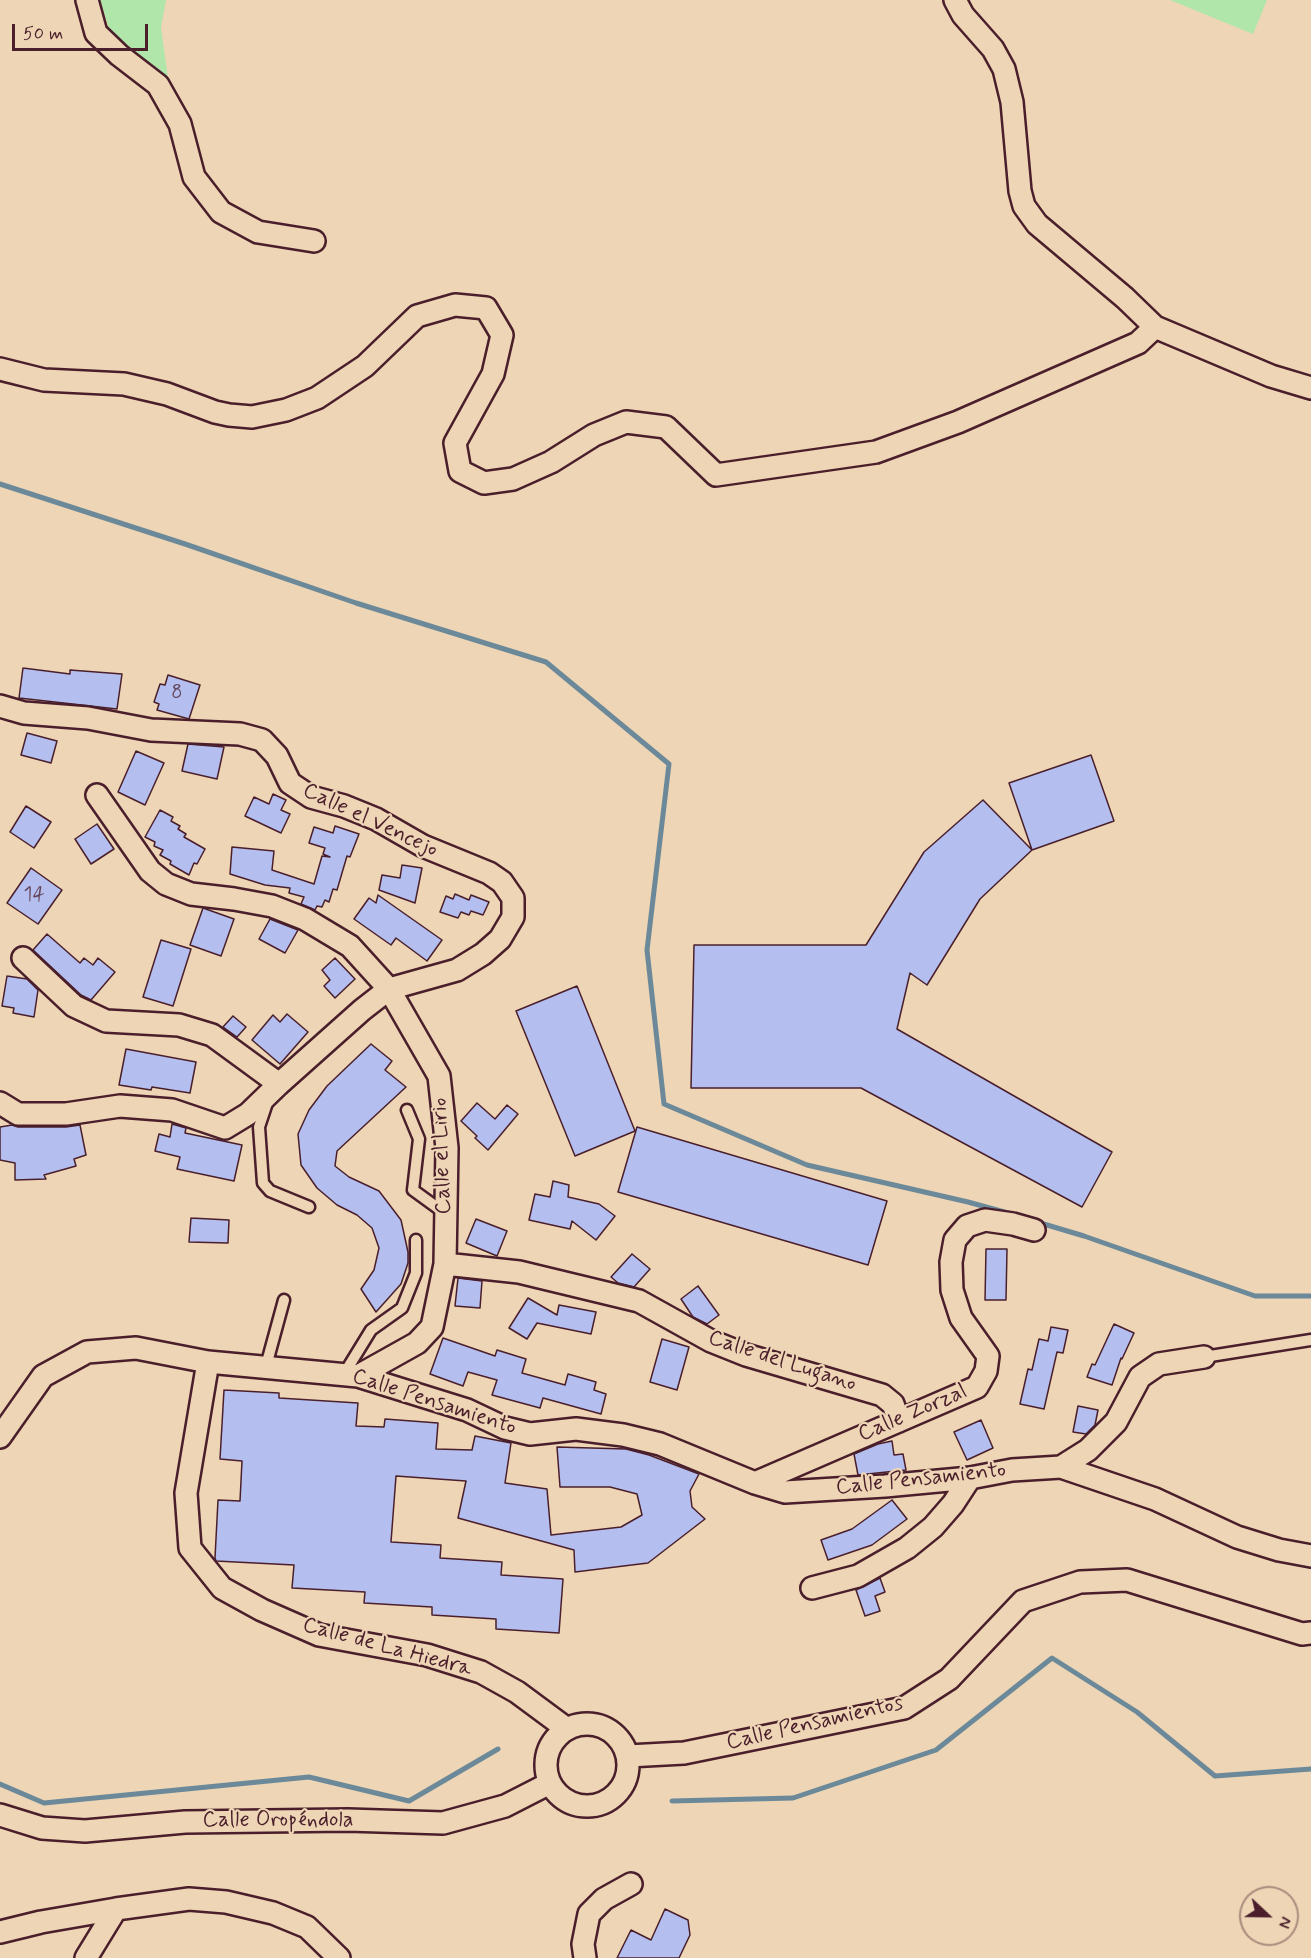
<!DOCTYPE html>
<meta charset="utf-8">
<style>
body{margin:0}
#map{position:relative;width:1311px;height:1958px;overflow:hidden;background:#edd5b5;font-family:Mynerve,sans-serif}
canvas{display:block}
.north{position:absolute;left:1239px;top:1886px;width:60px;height:60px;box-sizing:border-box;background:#edd5b5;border:2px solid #ac8c7e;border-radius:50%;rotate:112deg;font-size:16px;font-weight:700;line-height:24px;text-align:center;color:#4a1f2b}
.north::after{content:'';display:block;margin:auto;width:21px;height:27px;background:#4a1f2b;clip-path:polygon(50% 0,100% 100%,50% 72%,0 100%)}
.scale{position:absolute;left:12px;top:24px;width:136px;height:27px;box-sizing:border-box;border:3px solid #4a1f2b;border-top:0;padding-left:8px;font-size:18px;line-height:21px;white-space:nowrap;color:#4a1f2b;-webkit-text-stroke:4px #edd5b5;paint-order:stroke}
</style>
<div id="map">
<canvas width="1311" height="1958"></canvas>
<div class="north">N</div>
<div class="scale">50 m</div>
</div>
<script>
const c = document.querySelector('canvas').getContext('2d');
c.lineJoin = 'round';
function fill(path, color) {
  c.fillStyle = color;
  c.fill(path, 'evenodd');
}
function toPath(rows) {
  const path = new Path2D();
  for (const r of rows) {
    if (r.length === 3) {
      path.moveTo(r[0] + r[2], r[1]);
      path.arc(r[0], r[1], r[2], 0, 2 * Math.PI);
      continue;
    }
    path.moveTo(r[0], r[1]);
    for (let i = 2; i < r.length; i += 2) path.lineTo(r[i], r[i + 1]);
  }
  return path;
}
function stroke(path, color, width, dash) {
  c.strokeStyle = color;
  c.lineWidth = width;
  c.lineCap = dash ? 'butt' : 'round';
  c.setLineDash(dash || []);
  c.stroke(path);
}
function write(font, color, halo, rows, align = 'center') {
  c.font = font + ' Mynerve,sans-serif';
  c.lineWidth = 4.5;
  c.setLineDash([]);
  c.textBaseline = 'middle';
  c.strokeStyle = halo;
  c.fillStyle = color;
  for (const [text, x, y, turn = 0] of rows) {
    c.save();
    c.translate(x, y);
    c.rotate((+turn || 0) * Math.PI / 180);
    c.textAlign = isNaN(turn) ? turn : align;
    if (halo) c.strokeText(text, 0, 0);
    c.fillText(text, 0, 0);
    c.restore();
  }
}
fill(toPath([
 [100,0,166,0,161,27,169,86,109,29],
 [1170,0,1267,0,1253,34]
]), '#b0e6a9');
stroke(toPath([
 [0,484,185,544,356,603,546,662,669,764,647,950,664,1104,807,1165,968,1202,1008,1213],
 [1037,1222,1084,1236,1255,1296,1311,1296],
 [0,1784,44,1803,309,1777,409,1801,498,1749],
 [672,1801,793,1798,936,1750,1052,1658,1137,1712,1215,1776,1311,1769]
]), '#6c8999', 5);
const building = toPath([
 [23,668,70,674,70,670,122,674,117,709,19,698,23,668],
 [168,675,200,685,189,719,157,710,159,704,154,702,160,684,165,685,168,675],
 [27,733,57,741,51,763,21,755,27,733],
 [188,744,224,747,217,779,182,771,188,744],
 [136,751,164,763,145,805,118,792,136,751],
 [1091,755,1114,821,1032,850,1009,783,1091,755],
 [273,794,286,800,281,810,290,814,281,833,245,816,254,797,269,804,273,794],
 [983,800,1032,850,980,899,927,985,910,973,897,1029,1112,1152,1082,1207,861,1088,691,1088,694,945,866,945,924,852,983,800],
 [26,806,51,822,34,848,10,832,26,806],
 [160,810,173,817,171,821,180,826,178,829,186,834,184,837,205,849,197,864,194,863,189,875,170,864,171,861,160,855,163,850,154,846,155,842,145,837,160,810],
 [97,824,114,849,91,864,75,839,97,824],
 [335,826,359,834,350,857,347,856,337,890,333,889,329,902,325,900,322,907,317,906,315,910,301,904,304,897,289,893,290,888,265,885,230,874,232,847,274,851,272,870,314,884,322,856,330,857,323,854,325,848,309,843,314,827,333,833,335,826],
 [402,865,422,868,415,903,379,890,382,875,400,878,402,865],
 [31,868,62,890,38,924,7,903,31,868],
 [455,894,469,900,471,895,489,902,483,915,471,911,469,915,461,912,458,918,440,912,446,896,453,899,455,894],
 [378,895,442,940,427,961,396,938,391,945,354,919,369,898,376,903,378,895],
 [203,908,234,919,221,956,190,945,203,908],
 [270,919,298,930,285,953,259,939,270,919],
 [47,934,80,963,84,958,93,965,98,958,115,972,91,1000,81,995,33,950,47,934],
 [161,940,191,949,173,1006,143,997,161,940],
 [335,958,355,979,335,998,324,986,330,980,322,970,335,958],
 [7,976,27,979,38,990,34,1017,13,1013,14,1008,2,1006,7,976],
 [577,986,635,1131,575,1156,516,1011,577,986],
 [287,1014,308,1032,280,1064,252,1040,273,1015,280,1022,287,1014],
 [233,1016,246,1027,237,1037,223,1027,233,1016],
 [371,1044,392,1061,385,1070,406,1087,337,1151,335,1166,349,1177,379,1191,401,1220,408,1252,408,1263,401,1284,376,1312,361,1289,374,1270,379,1248,372,1228,357,1215,337,1205,317,1188,301,1165,298,1134,309,1110,327,1086,371,1044],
 [126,1049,196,1062,190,1093,152,1087,151,1090,119,1085,126,1049],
 [477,1103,495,1119,507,1105,518,1114,488,1150,475,1138,477,1136,461,1121,477,1103],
 [172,1124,186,1128,185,1133,242,1145,234,1181,177,1169,180,1157,155,1151,159,1134,170,1137,172,1124],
 [12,1125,18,1127,66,1127,80,1125,86,1155,74,1159,76,1166,44,1175,46,1179,15,1180,15,1163,0,1160,0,1127,12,1125],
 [637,1127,887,1201,868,1265,618,1192,637,1127],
 [553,1181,569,1185,568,1197,599,1204,615,1216,596,1240,572,1221,570,1229,529,1220,535,1194,550,1197,553,1181],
 [191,1218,229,1220,228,1243,189,1242,191,1218],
 [476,1219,507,1231,497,1256,466,1243,476,1219],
 [986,1249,1007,1249,1006,1300,985,1300,986,1249],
 [632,1254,650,1269,634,1287,618,1283,611,1277,632,1254],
 [458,1278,482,1281,480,1308,455,1306,458,1278],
 [698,1286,719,1315,707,1324,693,1317,681,1299,698,1286],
 [528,1298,557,1315,559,1305,596,1312,591,1334,537,1323,527,1339,509,1328,528,1298],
 [1114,1324,1134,1333,1122,1359,1121,1358,1112,1385,1087,1377,1092,1364,1095,1365,1114,1324],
 [1051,1327,1068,1330,1063,1353,1057,1352,1044,1409,1020,1404,1028,1369,1032,1370,1039,1339,1048,1341,1051,1327],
 [443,1338,495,1356,497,1350,526,1359,522,1373,565,1385,568,1374,596,1382,594,1390,606,1394,601,1414,543,1398,540,1408,492,1395,497,1380,468,1372,463,1386,430,1374,443,1338],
 [662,1339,689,1347,677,1390,650,1382,662,1339],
 [224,1390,279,1393,279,1398,358,1403,356,1426,384,1427,385,1419,438,1423,436,1449,472,1450,475,1436,511,1443,505,1483,547,1489,551,1535,621,1527,642,1515,637,1494,610,1487,560,1487,557,1447,626,1449,649,1455,699,1474,690,1491,692,1507,705,1519,648,1563,575,1572,574,1550,458,1518,466,1481,396,1476,391,1542,441,1545,440,1558,502,1562,501,1575,563,1579,559,1633,496,1629,496,1619,432,1615,432,1607,364,1603,365,1592,292,1588,294,1565,216,1561,215,1558,218,1500,240,1501,242,1461,220,1459,224,1390],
 [1078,1406,1098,1410,1095,1425,1086,1434,1073,1432,1078,1406],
 [981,1420,993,1448,967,1460,954,1432,981,1420],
 [892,1441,894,1455,903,1454,906,1470,858,1475,854,1454,878,1444,892,1441],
 [892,1500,907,1519,872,1545,828,1560,821,1540,852,1529,892,1500],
 [880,1578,885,1592,875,1596,880,1611,865,1616,856,1590,880,1578],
 [665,1909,688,1920,690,1935,679,1958,617,1958,631,1930,651,1940,665,1909]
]);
fill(building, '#b4bff0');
stroke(building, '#4a1f2b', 1.5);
const lane = toPath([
 [268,1100,259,1127,263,1183,270,1191,309,1207],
 [407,1110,419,1139,413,1190,446,1214],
 [1204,1357,1311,1340],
 [266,1366,284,1300],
 [344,1374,371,1330,402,1308,416,1273,416,1240]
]);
const street = toPath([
 [87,0,96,33,119,55,158,85,180,124,194,177,221,212,258,232,314,241],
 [955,0,963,15,993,49,1004,69,1012,102,1020,191,1024,206,1037,224,1125,298,1155,327,1271,376,1311,388],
 [0,369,44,380,124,384,167,394,215,412,229,415,252,417,286,410,317,398,365,366,417,316,455,305,486,308,502,335,493,374,455,443,460,471,484,483,513,479,551,462,594,435,626,422,666,427,716,475,876,452,958,422,1138,343,1155,327],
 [0,706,24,713,88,718,151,730,240,734,262,740,277,756,290,783,311,797,344,806,376,819,423,846,489,873,502,882,513,898,513,917,500,939,483,954,457,970,389,989,362,1010,279,1084,248,1114,225,1128,172,1110,120,1106,66,1114,18,1114,0,1103],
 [97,795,150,871,166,884,191,894,234,899,272,906,305,919,350,946,389,989,439,1076,447,1148,445,1264,432,1327,417,1343,358,1376],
 [23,958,74,1006,106,1021,179,1025,212,1035,279,1084],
 [445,1264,519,1272,639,1301,711,1341,746,1355,882,1395,893,1404,899,1421],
 [208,1362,186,1493,190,1548,222,1588,262,1610,319,1635,427,1655,481,1672,517,1692,567,1729],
 [0,1437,43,1376,87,1352,136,1348,208,1362,358,1376,467,1410,505,1428,530,1434,576,1429,623,1435,660,1444,755,1483,785,1492,885,1486,970,1478,1012,1470,1061,1467,1155,1499,1237,1537,1279,1550,1311,1556],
 [1061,1467,1088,1450,1116,1422,1140,1377,1159,1364,1204,1357],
 [755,1483,977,1387,986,1371,988,1356,961,1318,952,1290,951,1262,955,1240,967,1226,985,1220,1013,1224,1034,1230],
 [812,1588,858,1576,907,1548,933,1527,953,1504,970,1478],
 [587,1765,41],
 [628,1756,684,1753,904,1708,949,1679,1023,1601,1080,1582,1127,1580,1302,1634,1311,1633],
 [0,1815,42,1828,85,1831,185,1822,348,1820,443,1823,505,1806,550,1783],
 [0,1932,41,1922,116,1909,189,1899,226,1902,273,1913,307,1927,339,1958],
 [86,1958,116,1909],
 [585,1958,583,1944,589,1914,604,1899,631,1884]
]);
stroke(lane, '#4a1f2b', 15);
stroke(street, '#4a1f2b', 26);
stroke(lane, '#edd5b5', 10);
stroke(street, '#edd5b5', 21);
write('20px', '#64475c', null, [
 ["8",177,694],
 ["14",34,896]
]);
write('22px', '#4a1f2b', '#edd5b5', [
 ["Calle el Vencejo",370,821,25],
 ["Calle el Lirio",443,1156,-92],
 ["Calle del Lugano",782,1362,18],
 ["Calle Pensamiento",434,1403,18],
 ["Calle Zorzal",913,1414,-23],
 ["Calle Pensamiento",921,1480,-6],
 ["Calle de La Hiedra",387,1648,15],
 ["Calle Pensamientos",815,1724,-13],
 ["Calle Oropéndola",278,1821]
]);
</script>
